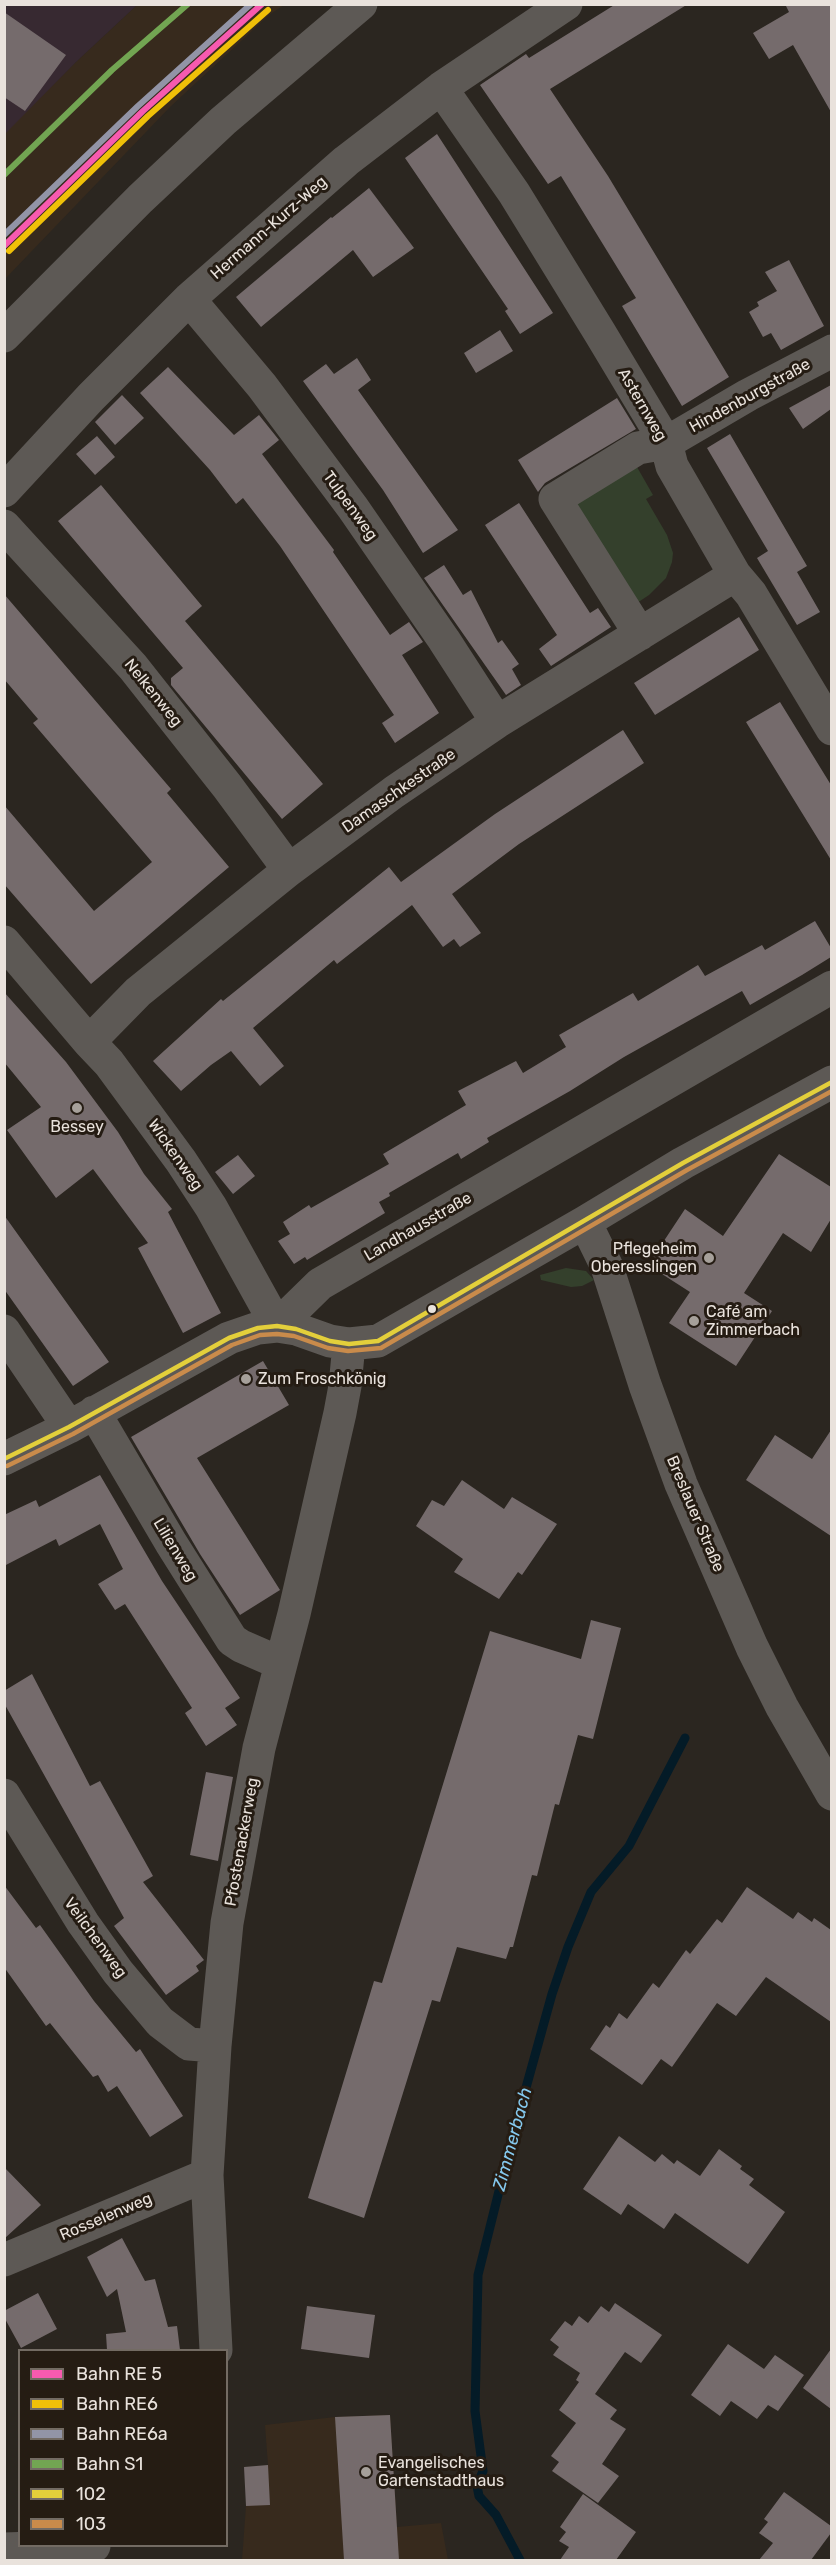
<!DOCTYPE html>
<meta charset="utf-8">
<style>
body{margin:0}
#map{position:relative;width:836px;height:2565px;overflow:hidden;background:#2b2620;font-family:Rubik,sans-serif}
canvas{display:block}
.frame{position:absolute;inset:0;border:6px solid #e9e2dc;pointer-events:none}
.legend{position:absolute;left:18px;top:2349px;width:210px;height:198px;box-sizing:border-box;background:#251c13;border:2px solid #736b63;margin:0;padding:8px 10px;list-style:none;font-size:18px;color:#e9e2dc}
.legend li{display:flex;align-items:center;gap:12px;height:30px}
.legend b{width:30px;border:2px solid #736b63}
</style>
<div id="map">
<canvas width="836" height="2565"></canvas>
<div class="frame"></div>
<ul class="legend">
<li><b style="height:8px;background:#f75aaf"></b>Bahn RE 5</li>
<li><b style="height:8px;background:#f0c008"></b>Bahn RE6</li>
<li><b style="height:8px;background:#9294a6"></b>Bahn RE6a</li>
<li><b style="height:8px;background:#72a552"></b>Bahn S1</li>
<li><b style="height:8px;background:#e3cf3b"></b>102</li>
<li><b style="height:8px;background:#c98b4b"></b>103</li>
</ul>
</div>
<script>
const c = document.querySelector('canvas').getContext('2d');
c.lineJoin = 'round';
function fill(path, color) {
  c.fillStyle = color;
  c.fill(path, 'evenodd');
}
function toPath(rows) {
  const path = new Path2D();
  for (const r of rows) {
    path.moveTo(r[0], r[1]);
    for (let i = 2; i < r.length; i += 2) path.lineTo(r[i], r[i + 1]);
  }
  return path;
}
function stroke(path, color, width, dash) {
  c.strokeStyle = color;
  c.lineWidth = width;
  c.lineCap = dash ? 'butt' : 'round';
  c.setLineDash(dash || []);
  c.stroke(path);
}
function write(font, color, halo, rows, align = 'center') {
  c.font = font + ' Rubik,sans-serif';
  c.lineWidth = 6;
  c.setLineDash([]);
  c.textBaseline = 'middle';
  c.strokeStyle = halo;
  c.fillStyle = color;
  for (const [text, x, y, turn = 0] of rows) {
    c.save();
    c.translate(x, y);
    c.rotate((+turn || 0) * Math.PI / 180);
    c.textAlign = isNaN(turn) ? turn : align;
    if (halo) c.strokeText(text, 0, 0);
    c.fillText(text, 0, 0);
    c.restore();
  }
}
fill(toPath([
 [137,5,284,5,269,15,170,107,5,279,4,134,76,62],
 [390,2415,397,2527,441,2523,448,2560,242,2560,246,2506,268,2465,265,2425,335,2417]
]), '#372a1d');
fill(toPath([
 [5,5,137,5,76,62,5,134]
]), '#372931');
fill(toPath([
 [633,460,653,495,646,499,667,535,673,553,672,562,666,578,649,595,634,605,572,501],
 [566,1268,586,1271,594,1280,582,1286,571,1287,541,1280,540,1275]
]), '#34402c');
stroke(toPath([
 [520,2560,496,2515,479,2496,477,2486,483,2471,475,2411,478,2275,514,2131,552,1994,568,1947,591,1892,629,1846,685,1738]
]), '#041b27', 9);
fill(toPath([
 [616,4,688,4,550,89,608,176,729,377,682,406,622,306,636,298,561,176,548,184,480,85,526,54,529,58],
 [785,4,831,4,831,112,793,45,769,59,753,33,789,12],
 [4,12,66,55,25,111,4,97],
 [437,134,553,313,520,334,505,311,508,309,405,158],
 [369,188,414,248,373,277,353,250,261,327,236,297,331,217,332,218],
 [789,260,824,326,781,350,771,333,763,337,749,312,759,306,757,302,777,291,765,272],
 [500,330,513,351,476,373,464,353],
 [357,358,371,380,358,390,458,530,423,553,383,490,303,381,326,364,334,374],
 [168,367,234,435,259,415,279,440,262,454,334,550,333,552,390,635,409,622,423,642,402,655,439,713,395,743,382,723,394,715,280,546,243,498,236,504,210,470,140,393],
 [831,385,831,409,803,429,789,408],
 [122,395,144,418,115,445,95,422],
 [617,398,636,429,545,483,538,492,518,460],
 [730,434,807,566,797,572,820,612,797,625,757,558,768,551,707,448],
 [97,436,115,457,95,475,76,454],
 [101,485,202,606,185,621,323,784,282,819,171,685,171,678,183,668,58,521],
 [519,503,590,613,598,608,611,627,551,666,539,649,557,635,485,525],
 [444,565,463,595,471,590,498,643,502,640,519,664,512,669,521,685,506,695,424,578],
 [4,594,171,789,167,793,229,867,91,984,4,884,4,805,94,911,152,862,33,723,38,719,4,679],
 [739,617,759,650,655,715,634,683],
 [780,702,831,785,831,860,746,722],
 [623,730,644,763,519,844,452,894,481,933,460,947,454,939,443,947,412,905,337,964,334,960,253,1028,284,1066,260,1086,231,1051,211,1065,181,1091,153,1061,221,999,223,1001,389,867,401,882,495,814],
 [815,921,831,948,831,957,802,975,750,1005,742,991,624,1057,570,1091,487,1138,489,1142,461,1159,458,1153,389,1193,390,1196,379,1202,385,1213,307,1260,305,1257,294,1264,278,1241,290,1234,283,1222,309,1205,311,1208,389,1164,383,1154,466,1105,458,1091,516,1061,523,1073,566,1047,559,1035,633,993,638,1001,698,965,705,976,762,945,765,950],
 [4,992,66,1062,118,1132,144,1174,172,1209,168,1212,221,1313,183,1333,138,1248,148,1243,93,1169,56,1198,7,1130,41,1107,4,1062],
 [779,1154,831,1187,831,1219,811,1252,783,1233,744,1293,772,1311,736,1366,669,1323,690,1292,648,1265,685,1209,723,1236],
 [238,1155,255,1176,233,1194,215,1172],
 [4,1215,109,1362,73,1386,4,1289],
 [263,1361,289,1405,197,1458,280,1590,240,1615,200,1554,131,1437],
 [831,1430,831,1536,746,1480,775,1435,812,1459],
 [100,1475,162,1581,240,1698,225,1708,237,1725,206,1746,185,1713,192,1708,125,1604,115,1610,98,1584,123,1569,100,1524,59,1546,56,1539,4,1566,4,1515,36,1500,39,1507],
 [462,1480,504,1509,512,1497,557,1524,522,1575,518,1572,499,1599,454,1572,463,1559,416,1526,432,1500,444,1506],
 [591,1620,621,1628,593,1739,578,1735,559,1805,555,1804,537,1876,532,1875,513,1947,510,1947,506,1959,457,1947,440,2002,432,2000,364,2218,308,2198,374,1981,382,1983,490,1631,581,1659],
 [32,1674,90,1786,100,1781,153,1876,143,1882,204,1960,196,1966,199,1971,166,1995,114,1926,124,1918,4,1703,4,1691],
 [206,1772,233,1777,218,1861,190,1855],
 [4,1885,36,1928,40,1925,94,2001,136,2052,140,2049,183,2116,150,2137,117,2086,108,2092,98,2075,93,2077,50,2023,46,2026,4,1967],
 [747,1887,793,1919,798,1912,812,1922,814,1918,831,1930,831,2022,766,1977,736,2016,717,2003,672,2067,661,2059,642,2085,590,2049,606,2025,610,2028,619,2013,627,2019,653,1983,659,1988,686,1950,690,1954,717,1919,722,1923],
 [619,2136,655,2162,662,2154,674,2164,677,2160,700,2176,719,2149,742,2166,740,2169,754,2179,749,2185,785,2212,748,2264,675,2213,664,2229,628,2204,621,2215,583,2189],
 [4,2167,41,2205,4,2239],
 [122,2238,145,2281,155,2279,168,2327,177,2326,180,2350,107,2350,106,2334,126,2332,117,2289,107,2297,87,2257],
 [38,2293,57,2329,21,2348,4,2317,4,2311],
 [615,2303,662,2335,641,2363,625,2352,595,2394,617,2410,610,2419,626,2429,602,2464,619,2476,598,2503,552,2471,559,2462,551,2456,576,2423,559,2410,579,2382,576,2380,580,2373,553,2355,559,2347,550,2340,565,2321,572,2326,579,2316,588,2323,601,2306,609,2312],
 [307,2306,375,2315,369,2358,301,2349],
 [728,2344,764,2369,775,2355,804,2375,778,2411,768,2405,757,2419,731,2401,720,2416,691,2395],
 [831,2349,831,2409,803,2388],
 [390,2415,399,2560,344,2560,335,2417],
 [268,2465,270,2505,246,2506,244,2467],
 [784,2492,831,2526,831,2533,811,2560,759,2560,773,2543,759,2533,768,2522,764,2519],
 [583,2494,636,2532,616,2560,560,2560,569,2547,559,2541,566,2532,560,2527]
]), '#756b6c');
stroke(toPath([
 [441,88,514,193,600,333,666,443,672,466,735,575,751,594,832,729],
 [189,299,262,386,353,508,444,640,497,722],
 [4,491,91,397,189,299,346,161,441,88,566,4],
 [4,526,133,667,227,786,289,870],
 [640,634,555,499,638,448,666,443,748,395,832,351],
 [4,942,89,1042,109,1063,181,1161,211,1207,277,1326],
 [89,1042,138,992,289,870,394,792,497,722,735,575],
 [585,1222,607,1267,645,1385,681,1484,752,1647,782,1707,832,1794],
 [277,1326,320,1284,832,987],
 [4,1331,69,1427],
 [94,1412,171,1543,232,1640,241,1646,280,1663],
 [4,1459,69,1427,229,1338,258,1328,277,1326,296,1329,330,1341,349,1344,378,1341,585,1222,683,1163,832,1082],
 [4,1795,83,1923,118,1972,160,2022,189,2044,215,2046],
 [4,2260,207,2175],
 [216,2350,207,2175,215,2046,227,1923,259,1748,294,1614,340,1413,345,1386,349,1344],
 [4,2549,94,2546]
]), '#5d5955', 33);
stroke(toPath([
 [4,336,140,199,223,121,361,4]
]), '#5d5955', 33);
stroke(toPath([
 [4,1459,69,1427,229,1338,258,1328,277,1326,296,1329,330,1341,349,1344,378,1341,683,1163,832,1082]
]), '#e3cf3b', 4.5);
stroke(toPath([
 [7,1466,73,1434,232,1345,260,1335,277,1334,294,1336,328,1348,348,1351,381,1348,687,1170,832,1091]
]), '#c98b4b', 4.5);
stroke(toPath([
 [4,246,143,111,262,4]
]), '#f75aaf', 6);
stroke(toPath([
 [9,251,148,116,268,10]
]), '#f0c008', 6);
stroke(toPath([
 [4,235,138,106,251,4]
]), '#9294a6', 6);
stroke(toPath([
 [4,175,112,70,188,4]
]), '#72a552', 6);
for (const [x, y, r, color] of [
 [77,1108,6,"#a6a09a"],
 [709,1258,6,"#a6a09a"],
 [432,1309,5,"#e9e2dc"],
 [694,1321,6,"#a6a09a"],
 [246,1379,6,"#a6a09a"],
 [366,2472,6,"#a6a09a"]
]) {
  const dot = new Path2D();
  dot.arc(x, y, r, 0, 2 * Math.PI);
  c.fillStyle = color;
  c.fill(dot);
  stroke(dot, '#251c13', 2);
}
write('16px', '#e9e2dc', '#251c13', [
 ["Hermann-Kurz-Weg",269,228,-41],
 ["Hindenburgstraße",750,396,-29],
 ["Asternweg",642,405,60],
 ["Tulpenweg",350,506,54],
 ["Nelkenweg",153,693,51],
 ["Damaschkestraße",399,791,-35],
 ["Wickenweg",175,1155,55],
 ["Landhausstraße",418,1227,-30],
 ["Breslauer Straße",695,1514,67],
 ["Lilienweg",175,1550,59],
 ["Pfostenackerweg",242,1842,-80],
 ["Veilchenweg",95,1938,54],
 ["Rosselenweg",106,2217,-23]
]);
write('16px', '#e9e2dc', '#251c13', [
 ["Bessey",77,1127,"center"],
 ["Pflegeheim",697,1249,"right"],
 ["Oberesslingen",697,1267,"right"],
 ["Café am",706,1312],
 ["Zimmerbach",706,1330],
 ["Zum Froschkönig",258,1379],
 ["Evangelisches",378,2463],
 ["Gartenstadthaus",378,2481]
], 'left');
write('italic 18px', '#85c9ee', '#251c13', [
 ["Zimmerbach",513,2139,-75]
]);
</script>
